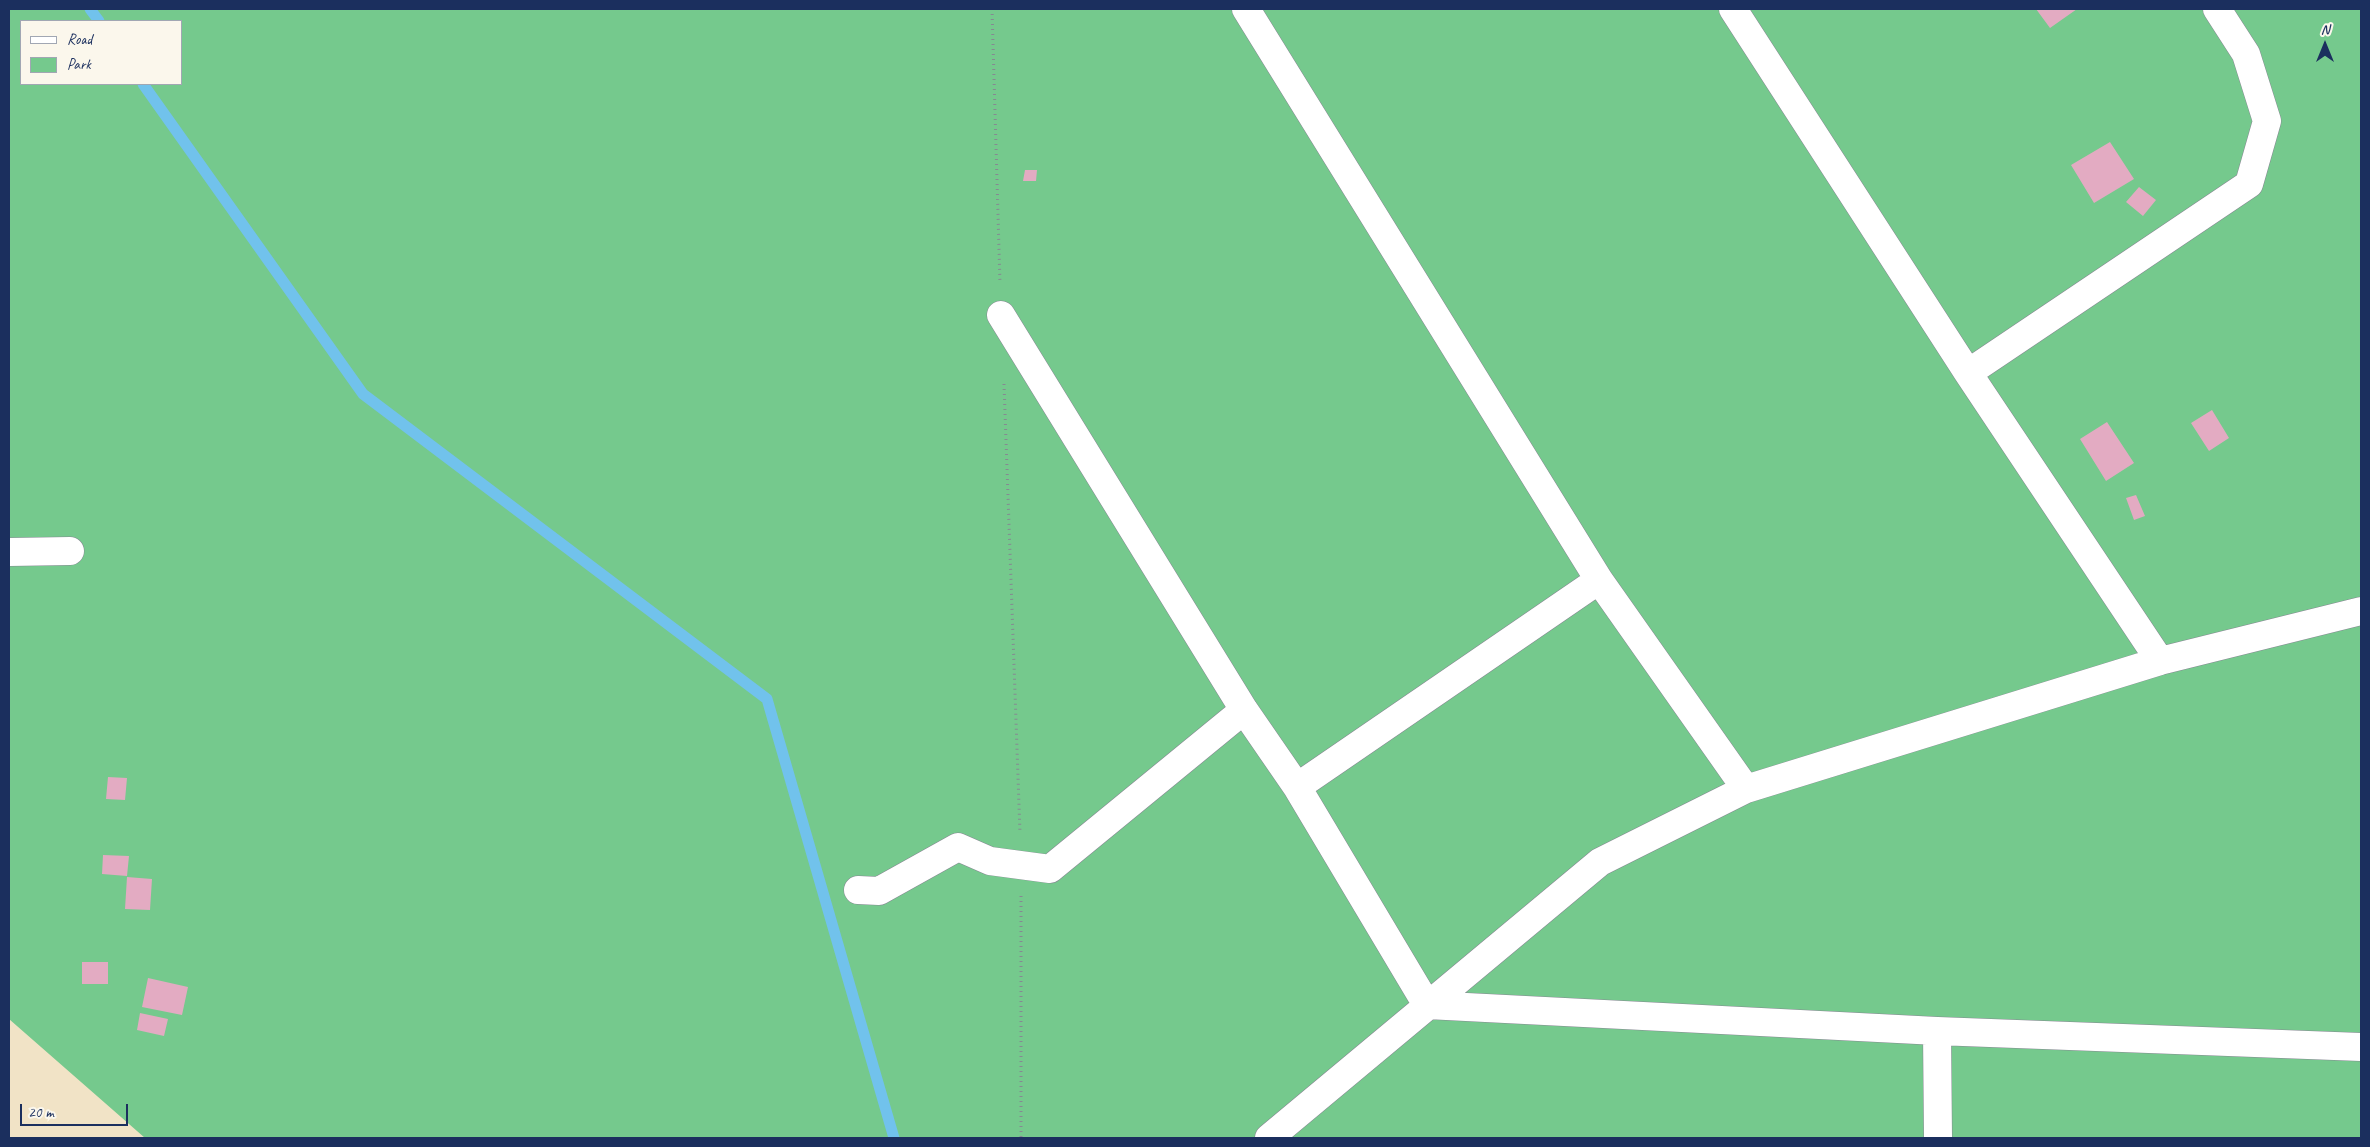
<!DOCTYPE html>
<style>
body{margin:0}
#map{position:relative;width:2370px;height:1147px;overflow:hidden;background:#f1e3c6;font-family:Caveat,sans-serif}
canvas{display:block}
.frame{position:absolute;inset:0;border:10px solid #1b2f5e;pointer-events:none}
.legend{position:absolute;left:20px;top:20px;width:162px;height:65px;box-sizing:border-box;background:#fbf7ec;border:1px solid #a1a7b3;margin:0;padding:6px 9px;list-style:none;font-size:15px;color:#1b2f5e}
.legend li{display:flex;align-items:center;gap:10px;height:25px}
.legend b{width:25px;border:1px solid #a1a7b3}
.north{position:absolute;left:2300px;top:20px;width:50px;height:50px;-webkit-text-stroke:4px #fbf7ec;paint-order:stroke;rotate:0deg;font-size:14px;font-weight:700;line-height:20px;text-align:center;color:#1b2f5e}
.north::after{content:'';display:block;margin:auto;width:18px;height:22px;background:#1b2f5e;clip-path:polygon(50% 0,100% 100%,50% 72%,0 100%)}
.scale{position:absolute;left:20px;top:1104px;width:108px;height:22px;box-sizing:border-box;border:2px solid #1b2f5e;border-top:0;padding-left:6px;font-size:15px;line-height:18px;white-space:nowrap;color:#1b2f5e;-webkit-text-stroke:4px #fbf7ec;paint-order:stroke}
</style>
<div id="map">
<canvas width="2370" height="1147"></canvas>
<div class="frame"></div>
<ul class="legend">
<li><b style="height:6px;background:#fff"></b>Road</li>
<li><b style="height:14px;background:#75c98d"></b>Park</li>
</ul>
<div class="north">N</div>
<div class="scale">20 m</div>
</div>
<script>
const c = document.querySelector('canvas').getContext('2d');
c.lineJoin = 'round';
function fill(path, color) {
  c.fillStyle = color;
  c.fill(path, 'evenodd');
}
function toPath(rows) {
  const path = new Path2D();
  for (const r of rows) {
    path.moveTo(r[0], r[1]);
    for (let i = 2; i < r.length; i += 2) path.lineTo(r[i], r[i + 1]);
  }
  return path;
}
function stroke(path, color, width, dash) {
  c.strokeStyle = color;
  c.lineWidth = width;
  c.lineCap = dash ? 'butt' : 'round';
  c.setLineDash(dash || []);
  c.stroke(path);
}
fill(toPath([
 [9,9,2361,9,2361,1138,145,1138,9,1019],
 [21,21,181,21,181,84,21,84]
]), '#75c98d');
stroke(toPath([
 [90,9,99,21],
 [143,84,363,394,767,699,894,1138]
]), '#71c2ec', 11);
fill(toPath([
 [2036,9,2077,9,2050,28],
 [2110,142,2134,179,2094,203,2071,165],
 [1025,170,1037,170,1036,181,1023,181],
 [2139,187,2156,200,2143,216,2126,202],
 [2212,410,2229,438,2209,451,2191,423],
 [2107,422,2134,463,2106,481,2080,439],
 [2136,495,2145,516,2134,520,2126,498],
 [108,777,127,778,125,800,106,799],
 [103,855,129,856,127,876,102,874],
 [127,877,152,879,150,910,125,909],
 [82,962,108,962,108,984,82,984],
 [148,978,188,987,182,1015,142,1007],
 [140,1013,168,1019,164,1036,137,1030]
]), '#e3abc2');
const minor = toPath([
 [1246,9,1599,580,1746,789],
 [1733,9,1968,373,2160,661],
 [1001,315,1244,710,1297,787,1427,1005],
 [1968,373,2249,184,2267,121,2246,54,2217,9],
 [9,552,70,551],
 [1297,787,1599,580],
 [858,890,879,891,958,847,990,861,1050,869,1244,710],
 [1427,1005,1937,1031,2361,1047],
 [1937,1031,1938,1138],
 [1269,1138,1600,862,1746,789,2160,661,2361,611]
]);
stroke(minor, '#868992', 29);
stroke(toPath([
 [992,9,1000,283],
 [1004,384,1020,833],
 [1021,896,1021,1138]
]), '#868992', 3, [1, 4]);
stroke(minor, '#fff', 28);
</script>
